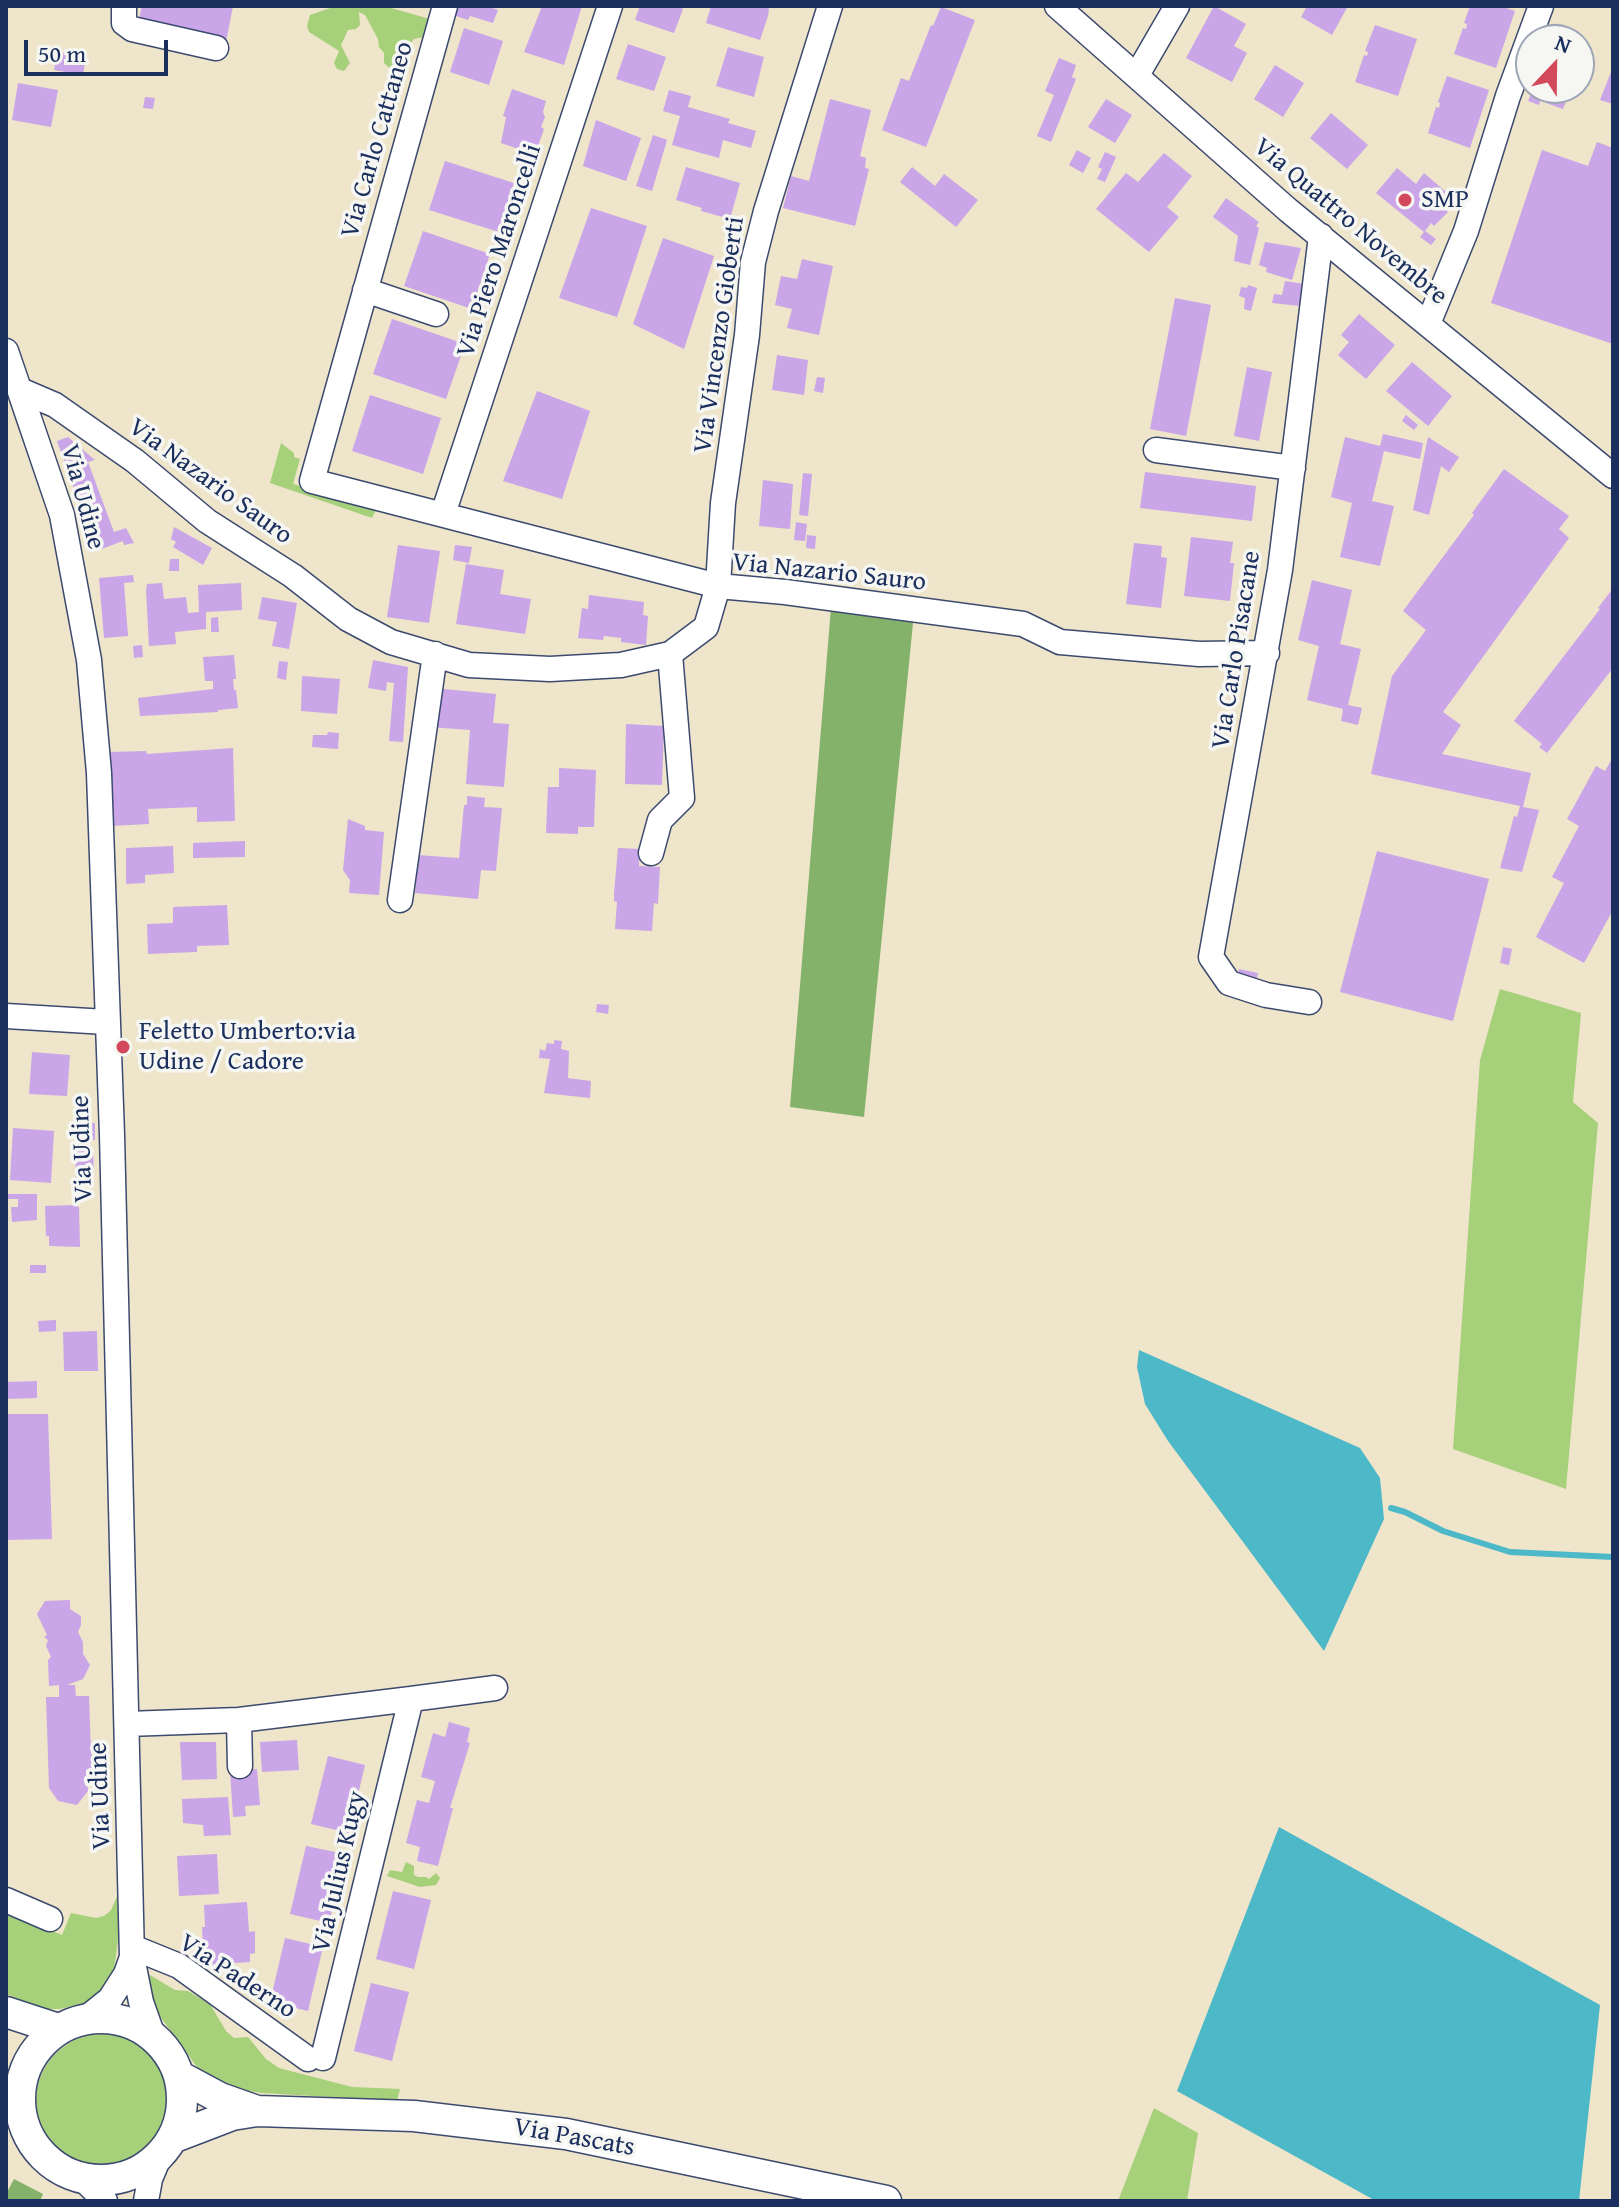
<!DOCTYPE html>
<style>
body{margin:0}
#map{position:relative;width:1619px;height:2207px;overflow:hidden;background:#eee5ca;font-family:"Gentium Book Plus",serif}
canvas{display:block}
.frame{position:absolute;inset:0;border:8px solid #1b2f5e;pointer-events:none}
.north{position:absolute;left:1515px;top:24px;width:80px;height:80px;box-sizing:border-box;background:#f6f6f2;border:2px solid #9ea6b7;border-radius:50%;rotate:22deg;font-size:22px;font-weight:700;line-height:32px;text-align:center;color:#1b2f5e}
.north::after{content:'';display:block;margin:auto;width:28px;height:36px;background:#d1495b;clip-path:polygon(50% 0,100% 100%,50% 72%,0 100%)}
.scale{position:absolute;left:24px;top:40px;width:144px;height:36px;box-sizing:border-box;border:4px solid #1b2f5e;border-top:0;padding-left:10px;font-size:24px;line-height:28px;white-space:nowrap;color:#1b2f5e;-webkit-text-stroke:6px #f6f6f2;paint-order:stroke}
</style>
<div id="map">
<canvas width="1619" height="2207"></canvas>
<div class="frame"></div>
<div class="north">N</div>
<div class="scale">50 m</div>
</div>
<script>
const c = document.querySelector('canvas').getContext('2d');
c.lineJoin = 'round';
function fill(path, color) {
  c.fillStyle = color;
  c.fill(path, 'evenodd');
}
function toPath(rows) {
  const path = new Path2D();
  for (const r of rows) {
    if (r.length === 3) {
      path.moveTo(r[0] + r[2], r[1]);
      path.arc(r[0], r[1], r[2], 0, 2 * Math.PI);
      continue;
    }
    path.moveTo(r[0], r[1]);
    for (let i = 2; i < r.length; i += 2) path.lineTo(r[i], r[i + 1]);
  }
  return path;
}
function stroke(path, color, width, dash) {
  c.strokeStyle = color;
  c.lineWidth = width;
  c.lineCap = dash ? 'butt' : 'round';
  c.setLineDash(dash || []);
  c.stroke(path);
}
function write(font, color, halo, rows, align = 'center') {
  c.font = font + ' "Gentium Book Plus",serif';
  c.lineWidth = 7;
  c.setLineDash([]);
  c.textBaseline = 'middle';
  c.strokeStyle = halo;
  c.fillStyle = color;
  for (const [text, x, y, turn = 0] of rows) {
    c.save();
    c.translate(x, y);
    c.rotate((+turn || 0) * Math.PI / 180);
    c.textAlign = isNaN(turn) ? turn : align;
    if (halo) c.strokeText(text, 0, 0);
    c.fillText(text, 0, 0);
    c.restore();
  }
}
fill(toPath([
 [336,6,384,6,430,19,425,37,414,39,405,50,408,65,397,106,381,101,391,69,384,63,384,53,379,47,378,39,365,15,359,12,360,25,356,29,348,30,341,45,350,63,344,71,337,69,334,63,339,51,309,32,307,26,310,15],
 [281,443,294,453,294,457,300,459,293,484,340,496,339,501,376,510,372,518,270,483],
 [1500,989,1581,1013,1573,1102,1598,1123,1566,1489,1453,1449,1480,1060],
 [406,1862,414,1866,414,1875,418,1877,426,1877,429,1879,436,1873,440,1878,436,1885,420,1887,387,1876,390,1870,402,1872],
 [120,1878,119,1933,112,1984,90,2003,59,2009,44,2009,6,1994,6,1912,62,1935,71,1913,96,1918,104,1916,111,1910,119,1892],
 [150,1975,175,1990,188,1991,210,2004,226,2031,234,2038,248,2037,266,2059,279,2068,352,2087,400,2089,397,2101,262,2093,229,2088,213,2080,197,2067,156,2011,150,1993],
 [103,2101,67],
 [1154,2108,1198,2133,1187,2201,1118,2201]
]), '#a7d07b');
fill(toPath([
 [832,595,915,603,864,1117,790,1107],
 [14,2179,43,2194,40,2201,6,2201,6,2194]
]), '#85b26b');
fill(toPath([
 [1139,1350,1360,1448,1380,1478,1384,1519,1324,1651,1168,1441,1145,1404,1137,1367],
 [1279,1827,1600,2005,1579,2201,1376,2201,1177,2091]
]), '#4cb8c8');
stroke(toPath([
 [1391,1508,1405,1512,1443,1531,1510,1552,1613,1557]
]), '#4cb8c8', 6);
fill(toPath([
 [142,6,233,6,226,42,138,23],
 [456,6,487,6,498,10,493,23,470,16,468,20,453,15],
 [542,6,582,6,564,65,524,52],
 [640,6,679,6,683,9,674,33,635,20],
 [711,6,766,6,769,9,768,16,760,40,706,23],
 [1214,6,1246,24,1234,46,1247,53,1232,82,1186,58],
 [1307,6,1348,6,1332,35,1301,17],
 [1470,6,1500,6,1515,11,1496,68,1454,54,1463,28,1466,29,1467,24,1464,23],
 [941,7,975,20,926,147,882,130,901,78,909,81,931,25,933,26],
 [1375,25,1417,39,1398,96,1355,82,1364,55,1367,56,1368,52,1365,51],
 [464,28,503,41,489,85,450,72],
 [628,44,666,57,654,91,616,79],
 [728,47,764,57,754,97,716,86],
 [57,52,86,56,83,75,54,70],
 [1059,58,1076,65,1072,77,1076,79,1051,142,1037,136,1054,95,1045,91],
 [1275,65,1304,83,1283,117,1254,99],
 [1613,67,1613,104,1600,100],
 [1447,76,1489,90,1470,148,1428,133,1436,107,1439,108,1440,103,1438,102],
 [18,83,58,90,51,127,12,120],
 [512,89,546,101,543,112,545,117,541,127,544,129,535,155,501,143,506,117,503,116],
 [669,90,691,96,688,107,730,119,728,123,756,131,751,148,723,140,719,158,672,145,680,116,663,111],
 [1532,91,1542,94,1539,105,1528,101],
 [1549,94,1567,99,1563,109,1546,103],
 [145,97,155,98,153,109,143,108],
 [830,99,871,110,860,156,866,158,865,168,869,169,855,226,783,208,791,176,809,181],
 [1106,99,1132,115,1115,143,1088,127],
 [1331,113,1368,145,1347,169,1310,138],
 [596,120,641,138,626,181,583,166],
 [653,135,667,140,652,191,636,186],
 [1597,142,1613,148,1613,344,1491,303,1542,150,1588,166],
 [1077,150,1091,158,1083,173,1069,165],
 [1105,152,1116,157,1105,182,1097,179,1102,169,1098,167],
 [1164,153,1192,176,1167,207,1179,217,1149,252,1096,209,1126,173,1138,182],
 [445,161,514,183,499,232,429,210],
 [686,167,740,183,730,219,701,211,702,208,676,200],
 [912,167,935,186,944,174,978,200,956,227,900,182],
 [1397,168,1416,184,1424,173,1453,198,1444,208,1448,212,1434,226,1431,223,1425,231,1436,239,1431,245,1420,237,1424,232,1376,193],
 [1226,198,1259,222,1256,226,1259,228,1250,265,1234,261,1238,236,1213,217],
 [591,208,647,226,617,317,559,298],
 [423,231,490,254,472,309,404,286],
 [663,238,714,256,684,349,633,324],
 [1265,242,1301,248,1292,280,1266,272,1267,268,1259,265],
 [802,259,833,266,819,335,787,328,792,309,775,305,781,276,797,279],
 [1285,281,1304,284,1300,306,1272,303,1274,294,1282,295],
 [1248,285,1257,288,1251,311,1244,309,1245,298,1239,296,1241,287,1247,288],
 [1175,298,1211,305,1186,436,1150,429],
 [1359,314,1395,345,1366,379,1338,355,1349,342,1341,335],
 [392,319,465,344,446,399,373,374],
 [777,355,808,360,804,395,772,390],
 [1412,362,1452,396,1428,426,1386,391],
 [1247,367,1272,372,1259,441,1234,436],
 [817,377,825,378,823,393,814,391],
 [537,391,590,411,562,499,503,481],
 [370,395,441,418,423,474,352,451],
 [1406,415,1418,425,1414,430,1402,421],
 [1383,434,1423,443,1420,459,1384,451,1372,501,1394,506,1380,566,1340,557,1352,503,1331,497,1345,437,1380,446],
 [68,437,95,460,88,462,114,532,126,528,134,543,124,545,123,541,96,551,57,441],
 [1428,437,1459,457,1449,472,1441,466,1429,515,1413,510],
 [1504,469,1569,516,1559,529,1569,538,1443,712,1461,725,1442,754,1531,773,1523,807,1539,810,1522,872,1500,868,1514,816,1517,817,1520,806,1371,774,1392,676,1426,630,1403,611,1474,515,1472,513],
 [1145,472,1256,486,1252,521,1140,508],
 [803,473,812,474,808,516,799,515],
 [763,480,793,484,790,529,759,526],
 [796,522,807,524,805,541,794,540],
 [174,527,212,548,203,565,173,547,176,542,171,539],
 [807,535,816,536,815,549,806,548],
 [1191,537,1233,542,1230,563,1234,563,1230,601,1184,596],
 [1134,543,1162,546,1161,557,1167,558,1161,608,1126,604],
 [398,545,440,551,429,623,387,617],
 [455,545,472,547,469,563,453,560],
 [170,559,179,559,179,571,169,571],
 [466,564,504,570,500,594,531,599,525,634,456,624],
 [133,575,134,582,124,583,128,636,104,638,99,578],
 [1312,580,1352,590,1340,644,1361,649,1348,705,1362,708,1358,725,1341,721,1343,709,1307,700,1319,646,1298,640],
 [162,583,164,599,186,597,188,613,199,612,198,585,241,583,242,610,206,612,206,629,175,632,176,644,149,646,146,590,147,584],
 [1613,588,1613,668,1547,753,1539,747,1542,744,1514,721,1600,609,1598,608],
 [589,595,644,602,643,615,648,616,646,645,621,642,621,638,604,636,603,640,578,638,582,608,588,609],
 [262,597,297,603,289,649,272,646,277,622,258,619],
 [218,617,219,632,211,632,211,618],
 [142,645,143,657,134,658,133,646],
 [234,655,236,679,233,679,234,690,236,690,238,708,218,710,218,712,140,716,138,698,213,689,213,681,205,681,203,657],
 [373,660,408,667,403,742,389,741,394,683,387,682,386,691,368,688],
 [279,661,288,662,286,680,277,678],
 [302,676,340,679,337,714,301,711],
 [433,688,496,694,493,723,509,724,504,787,466,784,470,730,429,727],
 [626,724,664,726,662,785,625,784],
 [328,732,339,733,338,749,312,747,313,735,327,735],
 [233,748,235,821,197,822,197,807,148,809,149,824,111,826,108,752,146,751,147,754],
 [1613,757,1613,910,1584,963,1536,937,1564,883,1552,877,1579,826,1567,819,1596,766,1605,771],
 [559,768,596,770,594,827,578,827,578,834,546,833,548,787,559,787],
 [467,796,485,798,484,807,502,808,496,871,481,870,478,899,415,893,418,855,459,858,464,805,467,805],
 [348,819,365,826,365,830,384,832,379,895,349,893,350,880,343,870],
 [245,841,245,857,193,858,193,843],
 [173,846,174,873,145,875,145,883,126,884,126,848],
 [618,848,640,849,639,866,660,867,658,904,654,903,652,931,615,929,617,902,614,901,614,893],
 [1377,851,1489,879,1453,1021,1340,992],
 [227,905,229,945,197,946,197,952,148,954,147,924,173,923,173,907],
 [1503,947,1512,949,1509,965,1500,963],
 [1239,969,1258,973,1256,983,1237,978],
 [597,1004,609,1005,608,1014,596,1012],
 [554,1040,562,1041,561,1049,569,1051,568,1078,591,1081,590,1098,544,1093,550,1059,539,1058,540,1049,545,1051,547,1043,554,1044],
 [32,1052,70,1055,67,1096,29,1094],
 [79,1113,86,1114,86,1123,95,1123,95,1140,77,1139],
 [13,1128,54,1131,51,1183,10,1180],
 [93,1148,94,1181,75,1183,76,1149],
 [6,1194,37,1194,37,1220,12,1222,11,1207,18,1207,18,1199,6,1199],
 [75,1205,79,1207,80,1247,49,1246,49,1236,46,1236,45,1206],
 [30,1265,46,1265,46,1273,30,1273],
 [56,1320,56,1331,39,1332,38,1321],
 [97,1331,98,1371,64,1371,63,1332],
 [37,1381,37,1398,6,1399,6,1382],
 [6,1414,48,1414,52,1539,6,1540],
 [70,1600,70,1609,81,1616,81,1625,78,1632,83,1642,83,1654,90,1665,83,1679,67,1685,75,1685,76,1696,89,1696,91,1753,97,1766,86,1770,88,1791,77,1805,58,1801,49,1788,46,1697,59,1697,59,1685,49,1686,48,1660,51,1657,46,1646,48,1640,44,1637,47,1635,37,1614,45,1601],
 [449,1722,470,1728,467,1742,470,1743,450,1808,453,1808,438,1866,417,1861,420,1847,406,1843,417,1800,429,1803,435,1781,421,1777,433,1733,445,1737],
 [297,1740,299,1770,262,1772,260,1742],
 [180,1742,216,1742,217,1779,182,1780],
 [328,1756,365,1765,349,1833,311,1824],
 [257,1769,260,1805,245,1806,246,1816,233,1817,230,1771],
 [228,1797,231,1835,204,1836,203,1825,183,1823,182,1799],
 [306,1846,345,1854,329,1923,290,1914],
 [217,1854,219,1894,179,1896,177,1856],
 [393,1891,431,1900,414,1969,376,1959],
 [247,1902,249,1932,255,1931,255,1953,250,1954,250,1962,204,1965,202,1927,205,1927,204,1905],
 [285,1938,323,1947,308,2011,270,2002],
 [371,1983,409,1992,392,2061,354,2051]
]), '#caa5e7');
const minor = toPath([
 [124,6,124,23,132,29,216,48],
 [445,6,312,481,718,586,785,592,1023,624,1060,642,1199,654,1267,653],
 [1057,6,1288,210,1613,476],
 [1137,75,1177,6],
 [365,290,436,314],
 [1428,324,1466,231,1508,96,1541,6],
 [6,351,62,515,89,660,99,773,112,1135,132,1957,141,2002,153,2036],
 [20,390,55,405,135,461,207,521,293,576,348,619,391,642,469,665,550,669,621,665,670,654,706,627,718,586,723,503,747,335,753,262,766,211,830,6],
 [1156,450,1293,468],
 [443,514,610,6],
 [651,853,660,820,682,798,670,654],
 [400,900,435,654],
 [1309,1002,1266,995,1229,983,1211,957,1280,570,1321,236],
 [6,1016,106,1022],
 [411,1699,495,1688],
 [239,1720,240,1766],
 [127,1724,239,1720,411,1699,323,2058],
 [6,1900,50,1919],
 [132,1947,179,1966,308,2059],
 [85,2019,110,1999,126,1974,132,1957],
 [82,2178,105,2201],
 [146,2201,150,2179,160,2155]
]);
const major = toPath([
 [6,2012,58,2029],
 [101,2099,81],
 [179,2076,220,2098,257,2111],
 [172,2138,232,2115,257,2111,414,2116,566,2134,886,2201]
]);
stroke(minor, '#3b4a6e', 27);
stroke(major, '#3b4a6e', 33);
stroke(minor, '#fff', 24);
stroke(major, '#fff', 30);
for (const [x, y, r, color] of [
 [1405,200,8,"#d1495b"],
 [123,1047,8,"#d1495b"]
]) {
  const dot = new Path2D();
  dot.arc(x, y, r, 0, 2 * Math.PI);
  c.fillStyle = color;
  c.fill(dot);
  stroke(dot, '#f6f6f2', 3);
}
write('26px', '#1b2f5e', '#f6f6f2', [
 ["Via Carlo Cattaneo",378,140,-74],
 ["Via Quattro Novembre",1350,222,40],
 ["Via Piero Maroncelli",500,251,-72],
 ["Via Vincenzo Gioberti",720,335,-82],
 ["Via Nazario Sauro",210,482,36],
 ["Via Udine",82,497,75],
 ["Via Nazario Sauro",829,573,6],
 ["Via Carlo Pisacane",1237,650,-81],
 ["Via Udine",83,1149,-92],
 ["Via Udine",101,1796,-92],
 ["Via Julius Kugy",340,1872,-77],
 ["Via Paderno",237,1977,33],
 ["Via Pascats",574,2138,10]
]);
write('26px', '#1b2f5e', '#f6f6f2', [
 ["SMP",1421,200],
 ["Feletto Umberto:via",139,1032],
 ["Udine / Cadore",139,1062]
], 'left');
</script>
